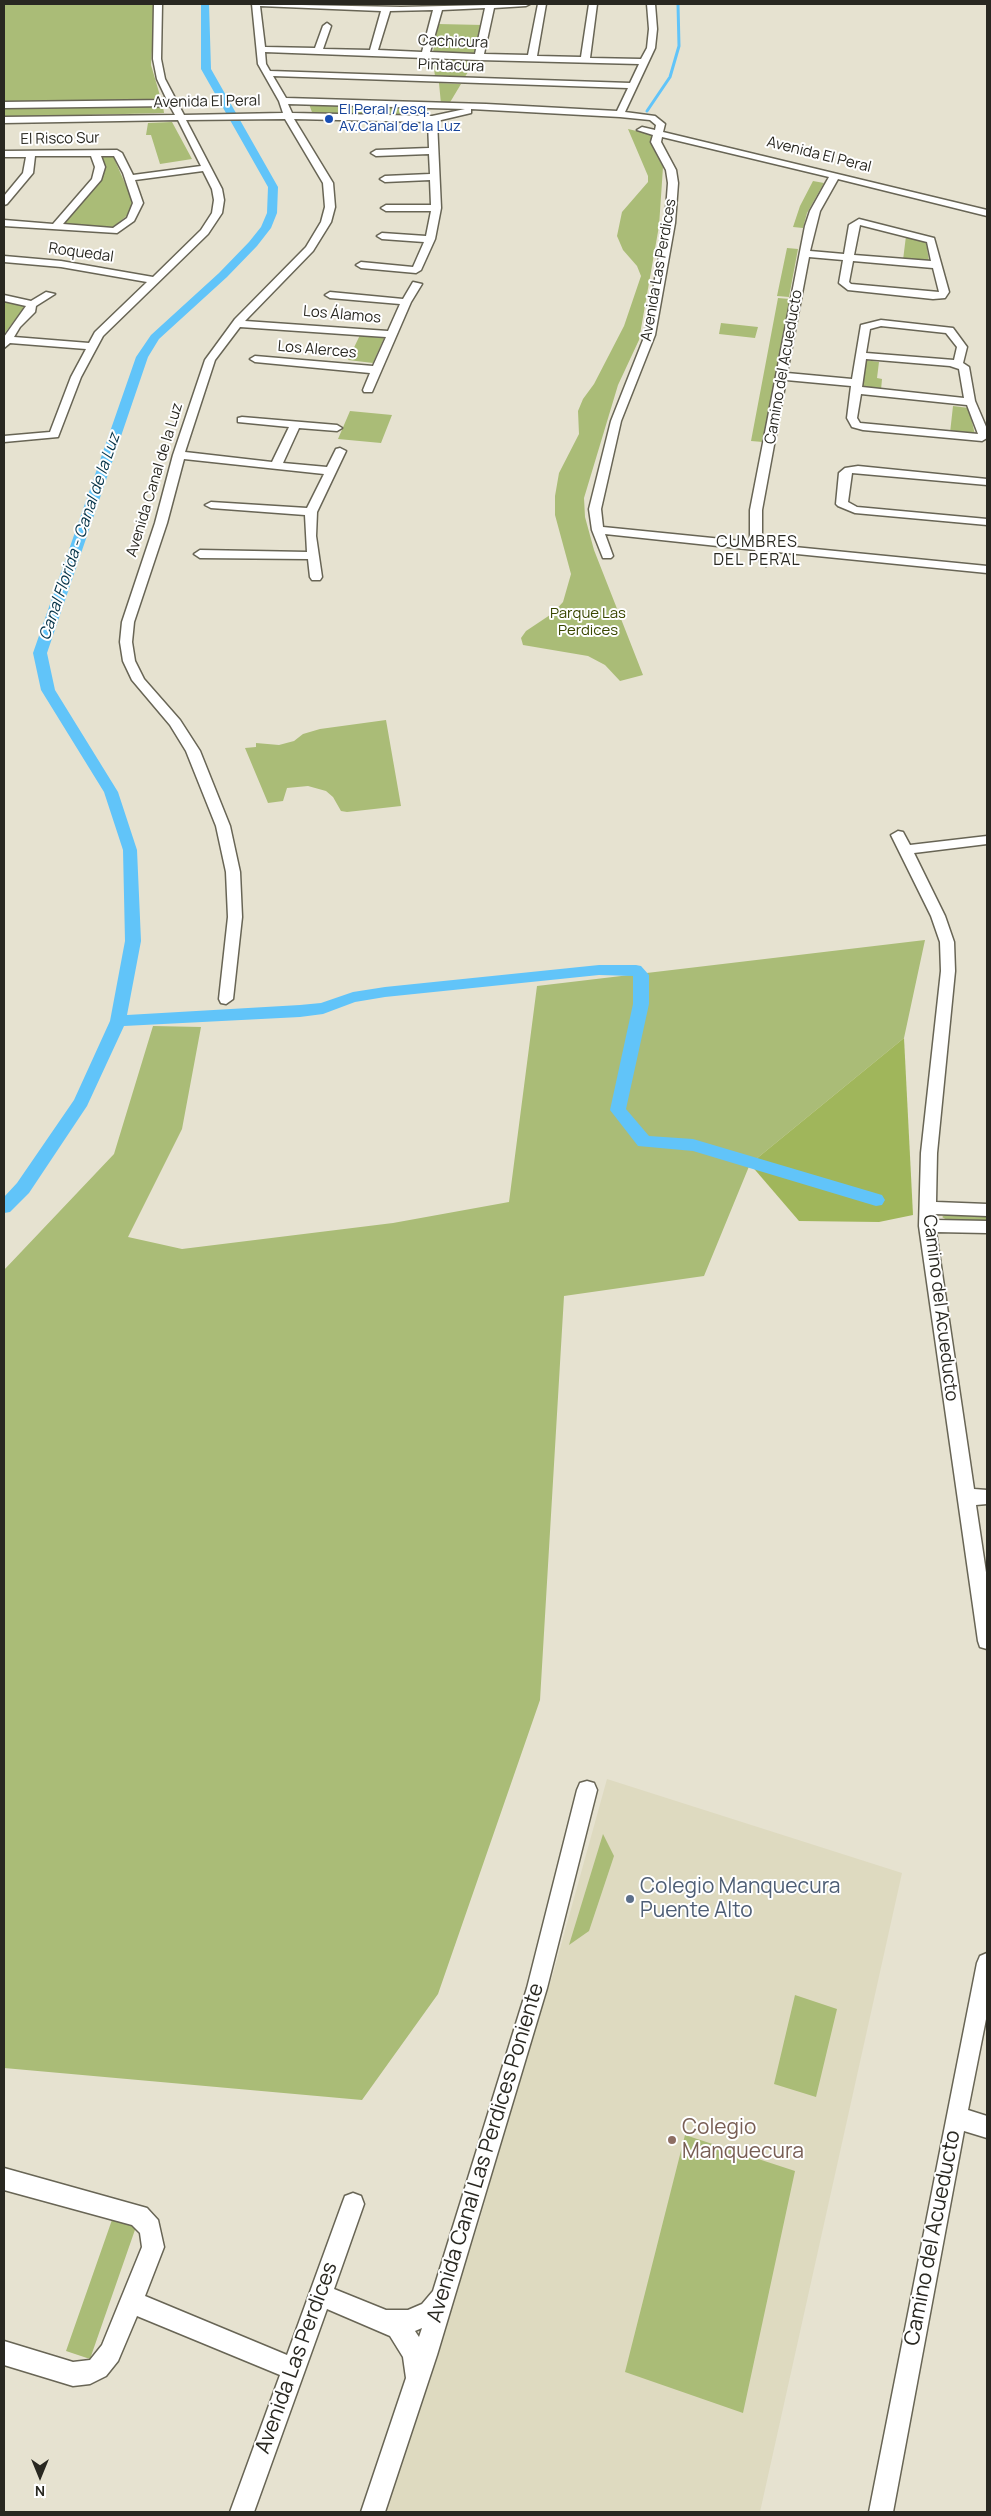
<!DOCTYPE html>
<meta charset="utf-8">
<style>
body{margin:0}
#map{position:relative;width:991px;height:2516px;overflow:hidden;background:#e6e2d0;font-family:Manrope,sans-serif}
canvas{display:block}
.frame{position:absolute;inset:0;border:5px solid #292821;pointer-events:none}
.north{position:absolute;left:15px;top:2451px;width:50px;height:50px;-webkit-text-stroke:4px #fff;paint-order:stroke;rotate:180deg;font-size:14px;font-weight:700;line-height:20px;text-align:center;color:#292821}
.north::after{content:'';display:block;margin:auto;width:18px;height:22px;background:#292821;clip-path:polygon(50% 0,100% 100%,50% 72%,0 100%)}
</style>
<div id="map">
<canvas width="991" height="2516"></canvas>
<div class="frame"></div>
<div class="north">N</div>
</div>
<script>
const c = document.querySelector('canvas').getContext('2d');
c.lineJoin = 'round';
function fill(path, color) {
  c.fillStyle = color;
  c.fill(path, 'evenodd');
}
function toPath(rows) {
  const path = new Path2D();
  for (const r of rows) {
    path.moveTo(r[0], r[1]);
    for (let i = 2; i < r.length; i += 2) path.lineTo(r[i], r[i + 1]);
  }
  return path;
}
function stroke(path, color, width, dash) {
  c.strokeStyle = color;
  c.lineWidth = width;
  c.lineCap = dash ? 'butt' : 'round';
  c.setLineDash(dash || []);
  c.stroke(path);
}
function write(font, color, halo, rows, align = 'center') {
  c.font = font + ' Manrope,sans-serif';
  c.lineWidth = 4;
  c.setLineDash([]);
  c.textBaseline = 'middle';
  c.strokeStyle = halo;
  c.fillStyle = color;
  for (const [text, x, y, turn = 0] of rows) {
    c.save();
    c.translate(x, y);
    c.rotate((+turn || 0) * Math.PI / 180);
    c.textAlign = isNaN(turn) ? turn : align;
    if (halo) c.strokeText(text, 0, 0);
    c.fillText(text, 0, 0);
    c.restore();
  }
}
fill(toPath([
 [607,1779,902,1873,760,2512,383,2512,479,2222,525,2058,553,1974]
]), '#dedac0');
fill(toPath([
 [4,4,155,4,151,65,161,99,4,102],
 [438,24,483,25,478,53,433,52],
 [433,58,477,59,464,78,435,77],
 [439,83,461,84,449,104,441,104],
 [309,104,422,106,430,112,427,114,413,116,313,115],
 [163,106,164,113,4,117,4,109],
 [172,122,192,159,160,164,151,135,146,135,148,123],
 [628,129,654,135,650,142,663,167,659,226,639,340,618,385,584,498,585,517,594,550,643,675,620,681,605,665,588,656,523,645,521,638,526,631,553,613,563,602,571,574,555,515,555,496,559,473,579,434,578,411,583,399,594,384,624,326,641,276,637,266,623,250,617,236,622,212,648,182,648,176],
 [102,155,113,156,131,197,132,206,129,214,112,228,64,224,98,182,104,164],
 [813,181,824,183,807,213,803,228,793,227,800,206],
 [906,236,926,242,929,261,903,260],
 [787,248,798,249,789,297,777,296],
 [778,298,790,299,763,442,751,441],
 [4,301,23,305,24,308,4,334],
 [721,323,758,327,755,338,719,334],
 [360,335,384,338,373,363,348,360],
 [865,360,879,362,877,378,882,379,881,390,861,388],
 [953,406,969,408,975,435,950,433],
 [350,411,392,415,381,443,338,439],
 [386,720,401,806,347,812,341,811,333,797,326,791,308,786,287,788,283,801,268,803,245,748,256,747,256,743,279,745,294,741,303,734,320,729],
 [925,940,904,1038,750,1164,704,1276,564,1296,540,1700,438,1994,362,2100,4,2068,4,1270,114,1154,153,1026,201,1027,182,1129,128,1237,182,1249,393,1223,509,1202,537,986],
 [946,1214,987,1215,987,1221,947,1220,942,1217],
 [603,1834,614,1856,589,1931,569,1945],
 [795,1995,837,2009,816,2097,774,2084],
 [685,2135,795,2171,743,2413,625,2372],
 [113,2217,137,2224,90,2359,66,2351]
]), '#aabc77');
fill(toPath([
 [904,1038,913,1215,879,1222,799,1221,750,1164]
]), '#a0b65b');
stroke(toPath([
 [647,111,670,77,679,46,678,4]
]), '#61c4f9', 3);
fill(toPath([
 [201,4,209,4,211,69,278,187,277,213,271,228,257,246,227,277,159,339,148,357,47,653,55,690,118,792,137,850,141,941,127,1015,300,1005,321,1003,353,992,385,987,599,965,636,965,641,966,649,975,649,1004,626,1109,649,1136,693,1139,882,1195,885,1200,882,1205,876,1206,693,1151,638,1146,610,1110,633,1004,633,976,599,975,385,997,355,1002,323,1014,300,1017,124,1026,87,1106,29,1193,10,1212,4,1213,4,1197,17,1183,74,1100,110,1021,125,941,123,850,104,792,41,690,33,653,136,357,151,335,219,273,249,242,261,227,267,213,268,187,201,69,201,4]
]), '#61c4f9');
const minor = toPath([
 [154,4,162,4,161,59,165,79,184,115,283,113,279,101,258,64,252,4,401,7,530,4,526,6,494,8,484,54,528,55,538,4,546,4,537,56,581,57,589,4,597,4,590,58,641,59,647,48,649,29,647,4,655,4,657,29,655,48,625,112,655,116,665,124,663,132,987,210,987,216,838,179,820,211,810,251,844,254,849,225,859,219,934,238,949,292,945,298,933,299,848,290,839,283,843,260,809,257,787,373,852,379,861,325,881,320,953,328,967,347,963,363,969,367,975,401,987,429,987,438,982,441,863,430,852,427,847,418,851,386,786,380,762,510,762,537,764,544,987,566,987,573,767,551,772,562,766,566,760,562,755,550,605,534,613,556,611,558,603,558,592,530,589,509,611,421,645,335,665,223,668,183,666,170,651,142,653,135,637,130,642,127,655,130,656,125,650,120,620,117,471,109,471,113,437,121,441,208,435,239,421,270,416,273,361,268,356,265,361,262,413,267,424,242,382,239,377,236,382,233,426,236,431,211,386,211,381,208,386,205,431,205,430,180,385,182,380,179,385,176,430,174,429,154,376,156,371,153,376,150,429,148,428,122,294,119,333,183,335,207,331,222,313,251,245,321,388,331,400,304,330,298,325,295,330,292,403,299,413,282,422,284,411,302,372,392,364,392,363,390,370,373,255,362,250,359,255,356,373,366,386,337,240,327,215,360,185,452,272,462,289,427,238,422,238,418,242,417,337,425,342,428,337,431,299,428,283,463,327,467,336,449,340,448,346,451,317,512,316,536,322,577,320,580,312,580,310,577,308,559,200,558,194,554,200,550,307,552,305,515,211,508,205,505,211,502,307,508,324,474,184,459,167,523,134,622,132,642,135,661,144,679,180,720,200,751,230,826,240,872,242,917,233,999,226,1004,221,1003,219,999,228,917,226,872,216,826,186,751,170,725,132,680,123,661,120,642,122,622,155,523,173,455,205,360,235,319,306,247,321,222,325,207,323,183,285,119,186,120,222,189,224,200,222,213,208,234,103,336,81,377,58,437,4,442,4,436,50,432,71,377,86,349,10,343,4,348,4,337,26,306,4,301,4,295,31,301,46,292,55,294,36,306,35,312,20,327,14,337,89,343,95,332,147,282,61,267,4,262,4,256,61,261,153,277,201,230,212,213,214,200,212,189,203,171,135,180,143,203,134,221,117,233,4,226,4,220,53,224,92,179,95,167,91,156,35,156,33,173,7,204,4,205,4,196,23,173,26,157,4,157,4,151,117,150,122,153,133,175,201,166,178,120,4,123,4,117,175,115,170,106,4,108,4,102,167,100,157,79,153,59,154,4],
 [260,6,381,11,370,50,323,49,331,26,327,23,323,26,315,48,265,47,260,6],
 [485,8,475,54,430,52,442,10,485,8],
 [433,10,422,52,378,50,390,11,433,10],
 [265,52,479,60,639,64,630,83,270,71,266,64,265,52],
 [273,76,628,88,617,111,486,104,286,98,273,76],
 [288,104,465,109,432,116,292,113,288,104],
 [662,137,829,177,810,211,805,226,750,510,750,537,752,542,603,527,601,509,621,421,655,335,675,223,678,183,676,170,661,142,662,137],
 [101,156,114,156,123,173,133,203,127,218,113,228,63,224,101,180,105,167,101,156],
 [860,225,927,242,931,261,854,255,860,225],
 [853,261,933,268,939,292,851,284,849,282,853,261],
 [881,326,946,333,957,347,954,360,866,353,870,329,881,326],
 [866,359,950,366,959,369,964,398,862,387,866,359],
 [861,394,967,405,978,434,860,423,857,418,861,394],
 [858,466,987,479,987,485,852,473,848,502,857,507,987,519,987,525,855,513,838,506,836,504,839,473,845,468,858,466],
 [898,831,903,832,910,845,987,836,987,844,914,853,945,916,954,942,955,971,937,1153,936,1202,987,1204,987,1216,935,1214,935,1220,987,1221,987,1233,936,1232,974,1489,987,1490,987,1504,976,1505,987,1579,987,1649,980,1647,978,1641,919,1226,921,1153,941,971,940,942,931,916,891,835,898,831],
 [587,1781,594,1783,597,1790,547,1988,437,2355,385,2512,361,2512,406,2378,403,2357,390,2336,327,2309,254,2512,230,2512,280,2375,137,2316,118,2361,106,2376,90,2384,73,2386,4,2365,4,2341,73,2362,90,2360,102,2345,142,2247,140,2233,132,2225,4,2190,4,2168,147,2208,158,2220,164,2247,145,2296,287,2355,342,2204,345,2196,353,2193,361,2196,364,2204,334,2289,386,2310,408,2310,422,2304,433,2291,527,1988,577,1790,580,1783,587,1781],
 [422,2328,419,2337,415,2331,422,2328],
 [987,1953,987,2014,968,2110,987,2116,987,2138,964,2131,893,2512,869,2512,977,1963,980,1956,987,1953]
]);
stroke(minor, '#686555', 3);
fill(minor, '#fff');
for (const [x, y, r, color] of [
 [329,119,5,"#1a4fb4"],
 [630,1899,5,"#5c6f8a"],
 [672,2140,5,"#8d6e63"]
]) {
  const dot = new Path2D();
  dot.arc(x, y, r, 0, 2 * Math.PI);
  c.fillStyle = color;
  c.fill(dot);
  stroke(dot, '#fff', 2);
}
write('15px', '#292821', '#fff', [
 ["Cachicura",453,42,2],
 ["Pintacura",451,66,2],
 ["Avenida El Peral",207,102,-1],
 ["El Risco Sur",60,139,-1],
 ["Avenida El Peral",819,155,14],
 ["Roquedal",81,253,8],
 ["Avenida Las Perdices",659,270,-80],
 ["Los Álamos",342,315,5],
 ["Los Alerces",317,350,5],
 ["Camino del Acueducto",784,367,-80],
 ["Avenida Canal de la Luz",155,480,-73]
]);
write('15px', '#164399', '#fff', [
 ["El Peral / esq.",339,110],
 ["Av.Canal de la Luz",339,127]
], 'left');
write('15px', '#3a4700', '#fff', [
 ["Parque Las",588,614],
 ["Perdices",588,631]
]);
write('italic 16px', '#053348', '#fff', [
 ["Canal Florida - Canal de la Luz",80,537,-71]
]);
c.letterSpacing = '1px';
write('16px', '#292821', '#fff', [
 ["CUMBRES",757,543],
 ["DEL PERAL",757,561]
]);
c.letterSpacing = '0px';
write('18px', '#292821', '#fff', [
 ["Camino del Acueducto",940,1308,83]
]);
write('21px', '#4e5e75', '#fff', [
 ["Colegio Manquecura",640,1887],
 ["Puente Alto",640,1911]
], 'left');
write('21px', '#785e54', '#fff', [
 ["Colegio",682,2128],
 ["Manquecura",682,2152]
], 'left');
write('21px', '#292821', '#fff', [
 ["Avenida Canal Las Perdices Poniente",486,2153,-73],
 ["Camino del Acueducto",933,2238,-79],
 ["Avenida Las Perdices",297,2358,-70]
]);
</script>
